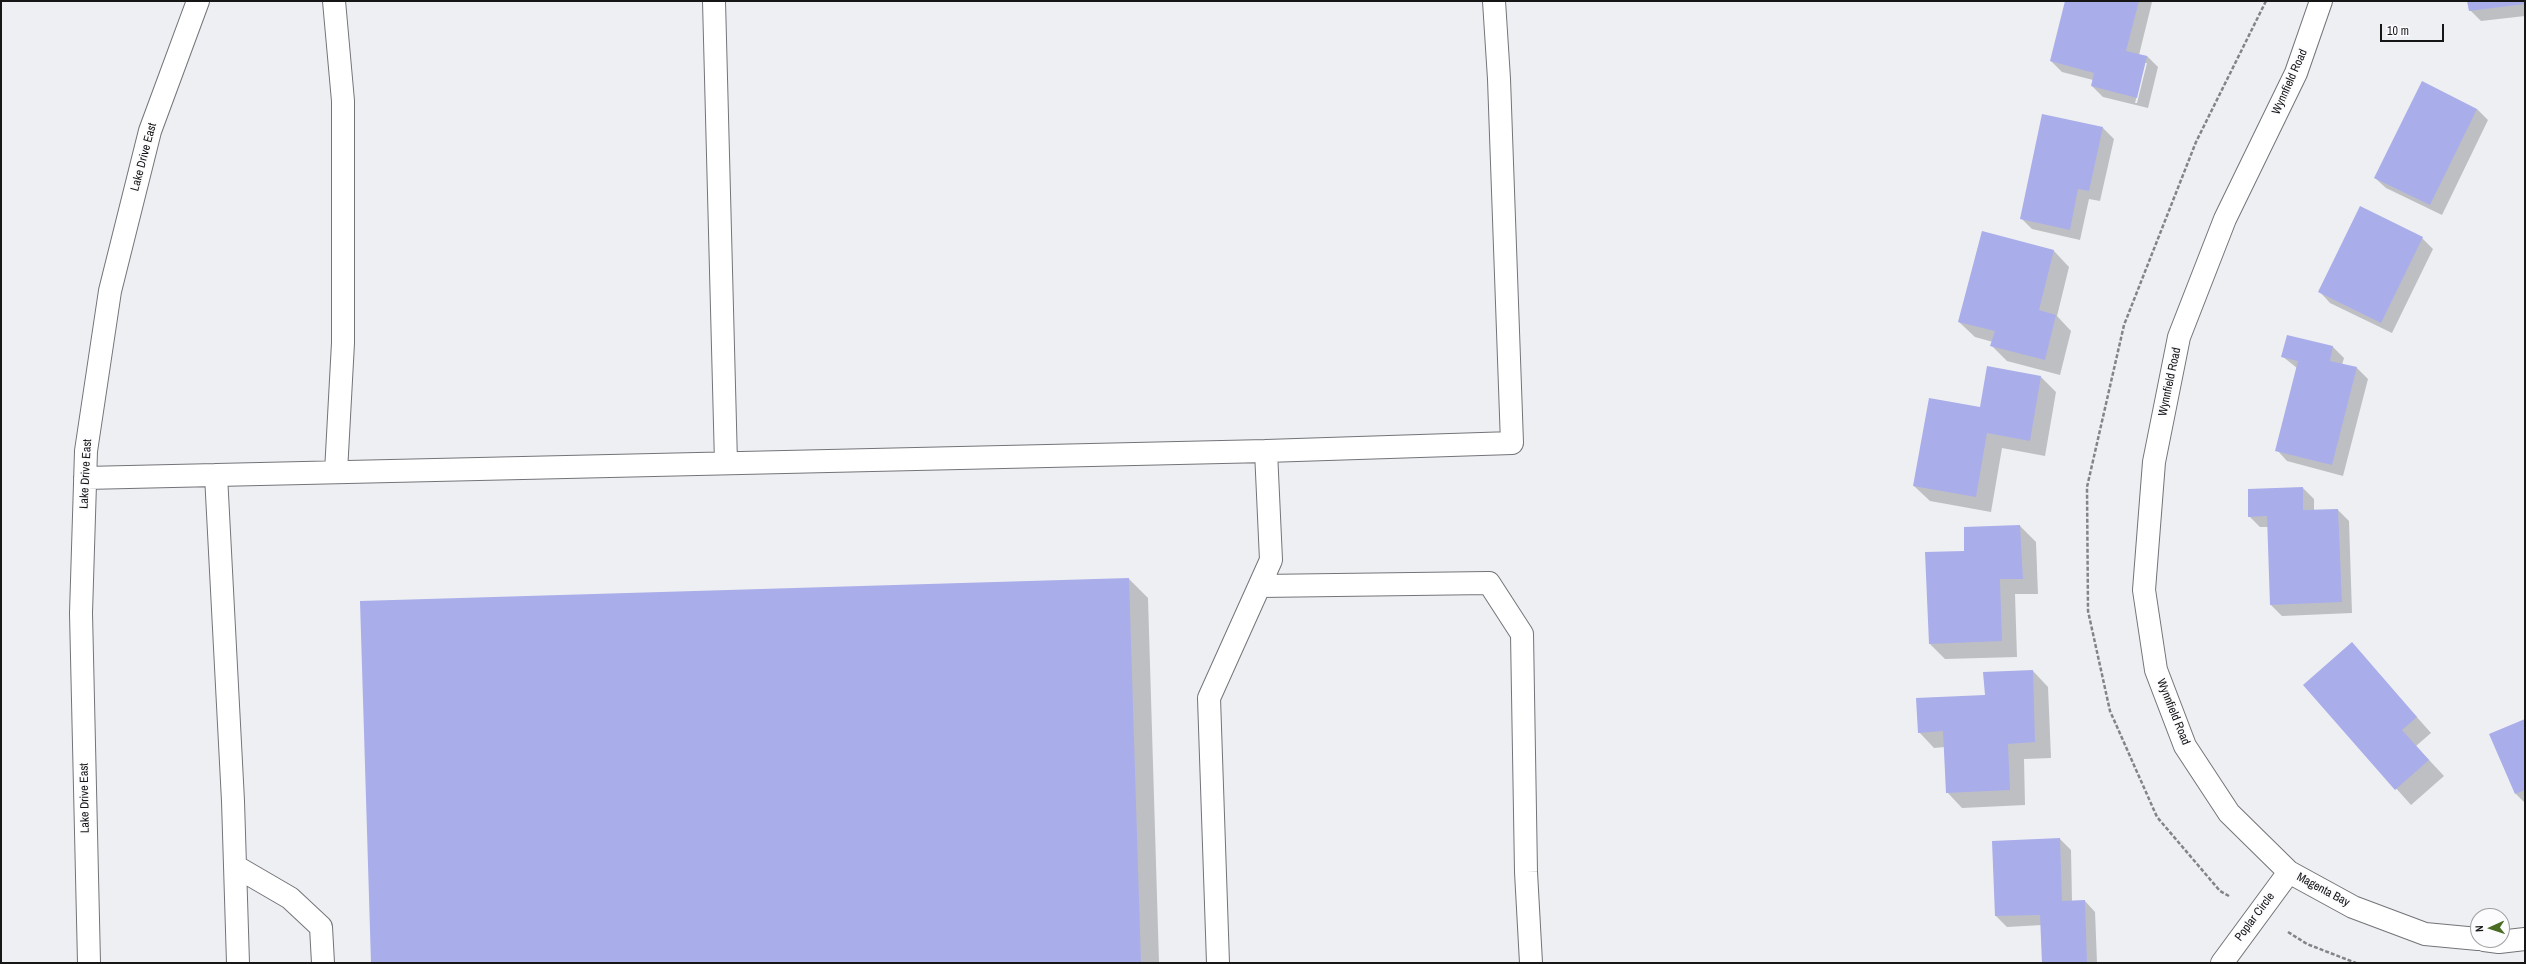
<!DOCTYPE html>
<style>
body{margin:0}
#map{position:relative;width:2526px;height:964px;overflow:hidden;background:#eeeff3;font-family:"Archivo Narrow",sans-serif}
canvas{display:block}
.frame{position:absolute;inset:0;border:2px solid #161617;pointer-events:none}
.north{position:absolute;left:2470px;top:908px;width:40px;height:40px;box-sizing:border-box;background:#fcfcff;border:1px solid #a0a0a2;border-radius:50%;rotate:267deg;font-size:11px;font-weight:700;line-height:16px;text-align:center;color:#161617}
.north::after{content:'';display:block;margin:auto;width:14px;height:18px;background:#496b22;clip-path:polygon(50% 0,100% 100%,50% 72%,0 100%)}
.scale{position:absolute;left:2380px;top:24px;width:64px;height:18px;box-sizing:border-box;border:2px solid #161617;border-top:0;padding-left:5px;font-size:12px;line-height:14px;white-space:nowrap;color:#161617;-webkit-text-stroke:3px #fcfcff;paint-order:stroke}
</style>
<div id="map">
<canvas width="2526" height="964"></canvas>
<div class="frame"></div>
<div class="north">N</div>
<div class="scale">10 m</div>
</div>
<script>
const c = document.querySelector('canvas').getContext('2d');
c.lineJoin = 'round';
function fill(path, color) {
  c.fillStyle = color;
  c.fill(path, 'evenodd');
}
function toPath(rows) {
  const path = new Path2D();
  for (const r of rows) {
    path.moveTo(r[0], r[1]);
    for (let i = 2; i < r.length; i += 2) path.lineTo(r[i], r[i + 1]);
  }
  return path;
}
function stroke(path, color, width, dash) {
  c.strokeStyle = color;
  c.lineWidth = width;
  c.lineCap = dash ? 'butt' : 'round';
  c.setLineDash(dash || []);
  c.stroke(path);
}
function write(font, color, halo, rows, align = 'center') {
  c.font = font + ' "Archivo Narrow",sans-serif';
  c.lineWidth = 3.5;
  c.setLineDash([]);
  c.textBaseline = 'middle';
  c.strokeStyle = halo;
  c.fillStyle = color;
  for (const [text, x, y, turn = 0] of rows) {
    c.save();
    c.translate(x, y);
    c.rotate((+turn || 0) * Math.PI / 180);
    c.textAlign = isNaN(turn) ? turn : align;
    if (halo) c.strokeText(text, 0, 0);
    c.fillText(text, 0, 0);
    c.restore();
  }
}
fill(toPath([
 [2066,1,2152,2,2139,55,2147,56,2158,67,2148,108,2103,97,2092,86,2093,80,2062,72,2051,61],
 [2145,63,2147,63,2137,103,2135,103],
 [2468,1,2525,1,2525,16,2481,21,2470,10],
 [2477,109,2488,120,2442,215,2386,188,2375,178],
 [2043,115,2103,128,2114,139,2100,201,2089,199,2080,240,2032,229,2021,218],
 [1982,232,2054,251,2069,267,2057,316,2071,331,2060,375,2007,361,1992,346,1993,342,1975,337,1959,322],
 [2422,238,2433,249,2392,333,2330,303,2320,292],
 [2288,336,2333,347,2344,358,2342,365,2357,368,2368,379,2343,476,2287,461,2277,450,2297,368,2282,356],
 [2041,377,2056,392,2045,456,2002,448,1991,512,1930,501,1914,486,1981,408],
 [2303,488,2314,499,2314,511,2338,510,2349,521,2352,613,2282,616,2271,605,2268,527,2260,527,2249,516],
 [2020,526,2036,542,2038,594,2015,594,2017,657,1945,659,1930,644,1965,552,1965,528],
 [1129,579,1148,598,1159,963,372,963],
 [2352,644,2431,733,2416,746,2444,776,2411,805,2304,685],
 [2033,671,2048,687,2051,758,2024,759,2025,805,1962,808,1947,792,1945,747,1934,748,1919,732],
 [2525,720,2525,803,2516,794],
 [2060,839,2071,850,2072,901,2085,901,2095,912,2097,963,2043,963,2042,925,2007,927,1996,916,1993,842]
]), '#0003');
fill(toPath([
 [2065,1,2139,1,2126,51,2147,56,2137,98,2091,86,2094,73,2050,61],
 [2467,1,2525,1,2525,4,2469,11],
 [2422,81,2477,109,2430,205,2374,178],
 [2042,114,2103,127,2089,191,2078,189,2070,230,2020,219],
 [2360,206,2423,237,2381,323,2318,292],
 [1982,231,2054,250,2039,310,2056,315,2045,360,1990,346,1995,331,1958,322],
 [2287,335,2333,346,2330,361,2357,367,2332,465,2275,451,2298,361,2281,357],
 [1987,366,2041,376,2030,441,1987,433,1976,497,1913,486,1929,398,1980,407],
 [2303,487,2303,510,2338,509,2342,602,2270,605,2267,516,2248,517,2248,489],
 [2020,525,2023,579,2000,579,2002,641,1929,644,1925,552,1964,551,1964,527],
 [1129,578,1141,963,371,963,360,601],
 [2352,642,2417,717,2402,730,2429,760,2395,790,2303,685],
 [2033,670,2035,742,2008,744,2010,790,1946,793,1943,731,1918,733,1916,698,1985,695,1983,672],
 [2525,719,2525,790,2515,794,2489,734],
 [2060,838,2062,901,2085,900,2087,963,2042,963,2040,915,1995,916,1992,841]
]), '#a9ade9');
const minor = toPath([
 [334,1,343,101,343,343,336,472],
 [714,1,726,463],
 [2321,1,2296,73,2225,219,2179,337,2154,462,2144,590,2156,670,2185,746,2229,813,2289,872,2353,907,2425,934,2478,939],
 [1266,451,1512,443,1499,79,1494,1],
 [216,475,233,801,238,963],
 [85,478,1266,451,1271,560,1209,698,1218,963],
 [1260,586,1489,583,1522,634,1526,872,1531,963],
 [235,866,290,898,321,927,323,963],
 [2484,940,2499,942,2525,939],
 [89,963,81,613,86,451,110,291,150,131,198,1],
 [2222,963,2289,872]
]);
stroke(minor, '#737478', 24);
stroke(toPath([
 [2229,896,2220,891,2157,817,2110,711,2088,611,2087,487,2124,325,2196,142,2266,1],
 [2288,932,2307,944,2356,963]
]), '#838486', 2.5, [4, 2]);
stroke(minor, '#fff', 22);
write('12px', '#161617', '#fcfcff', [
 ["Wynnfield Road",2290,82,-66],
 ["Lake Drive East",144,157,-75],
 ["Wynnfield Road",2170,382,-78],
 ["Lake Drive East",86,474,-87],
 ["Wynnfield Road",2173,712,68],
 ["Lake Drive East",85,798,-91],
 ["Magenta Bay",2323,890,28],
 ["Poplar Circle",2255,917,-53]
]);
</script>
